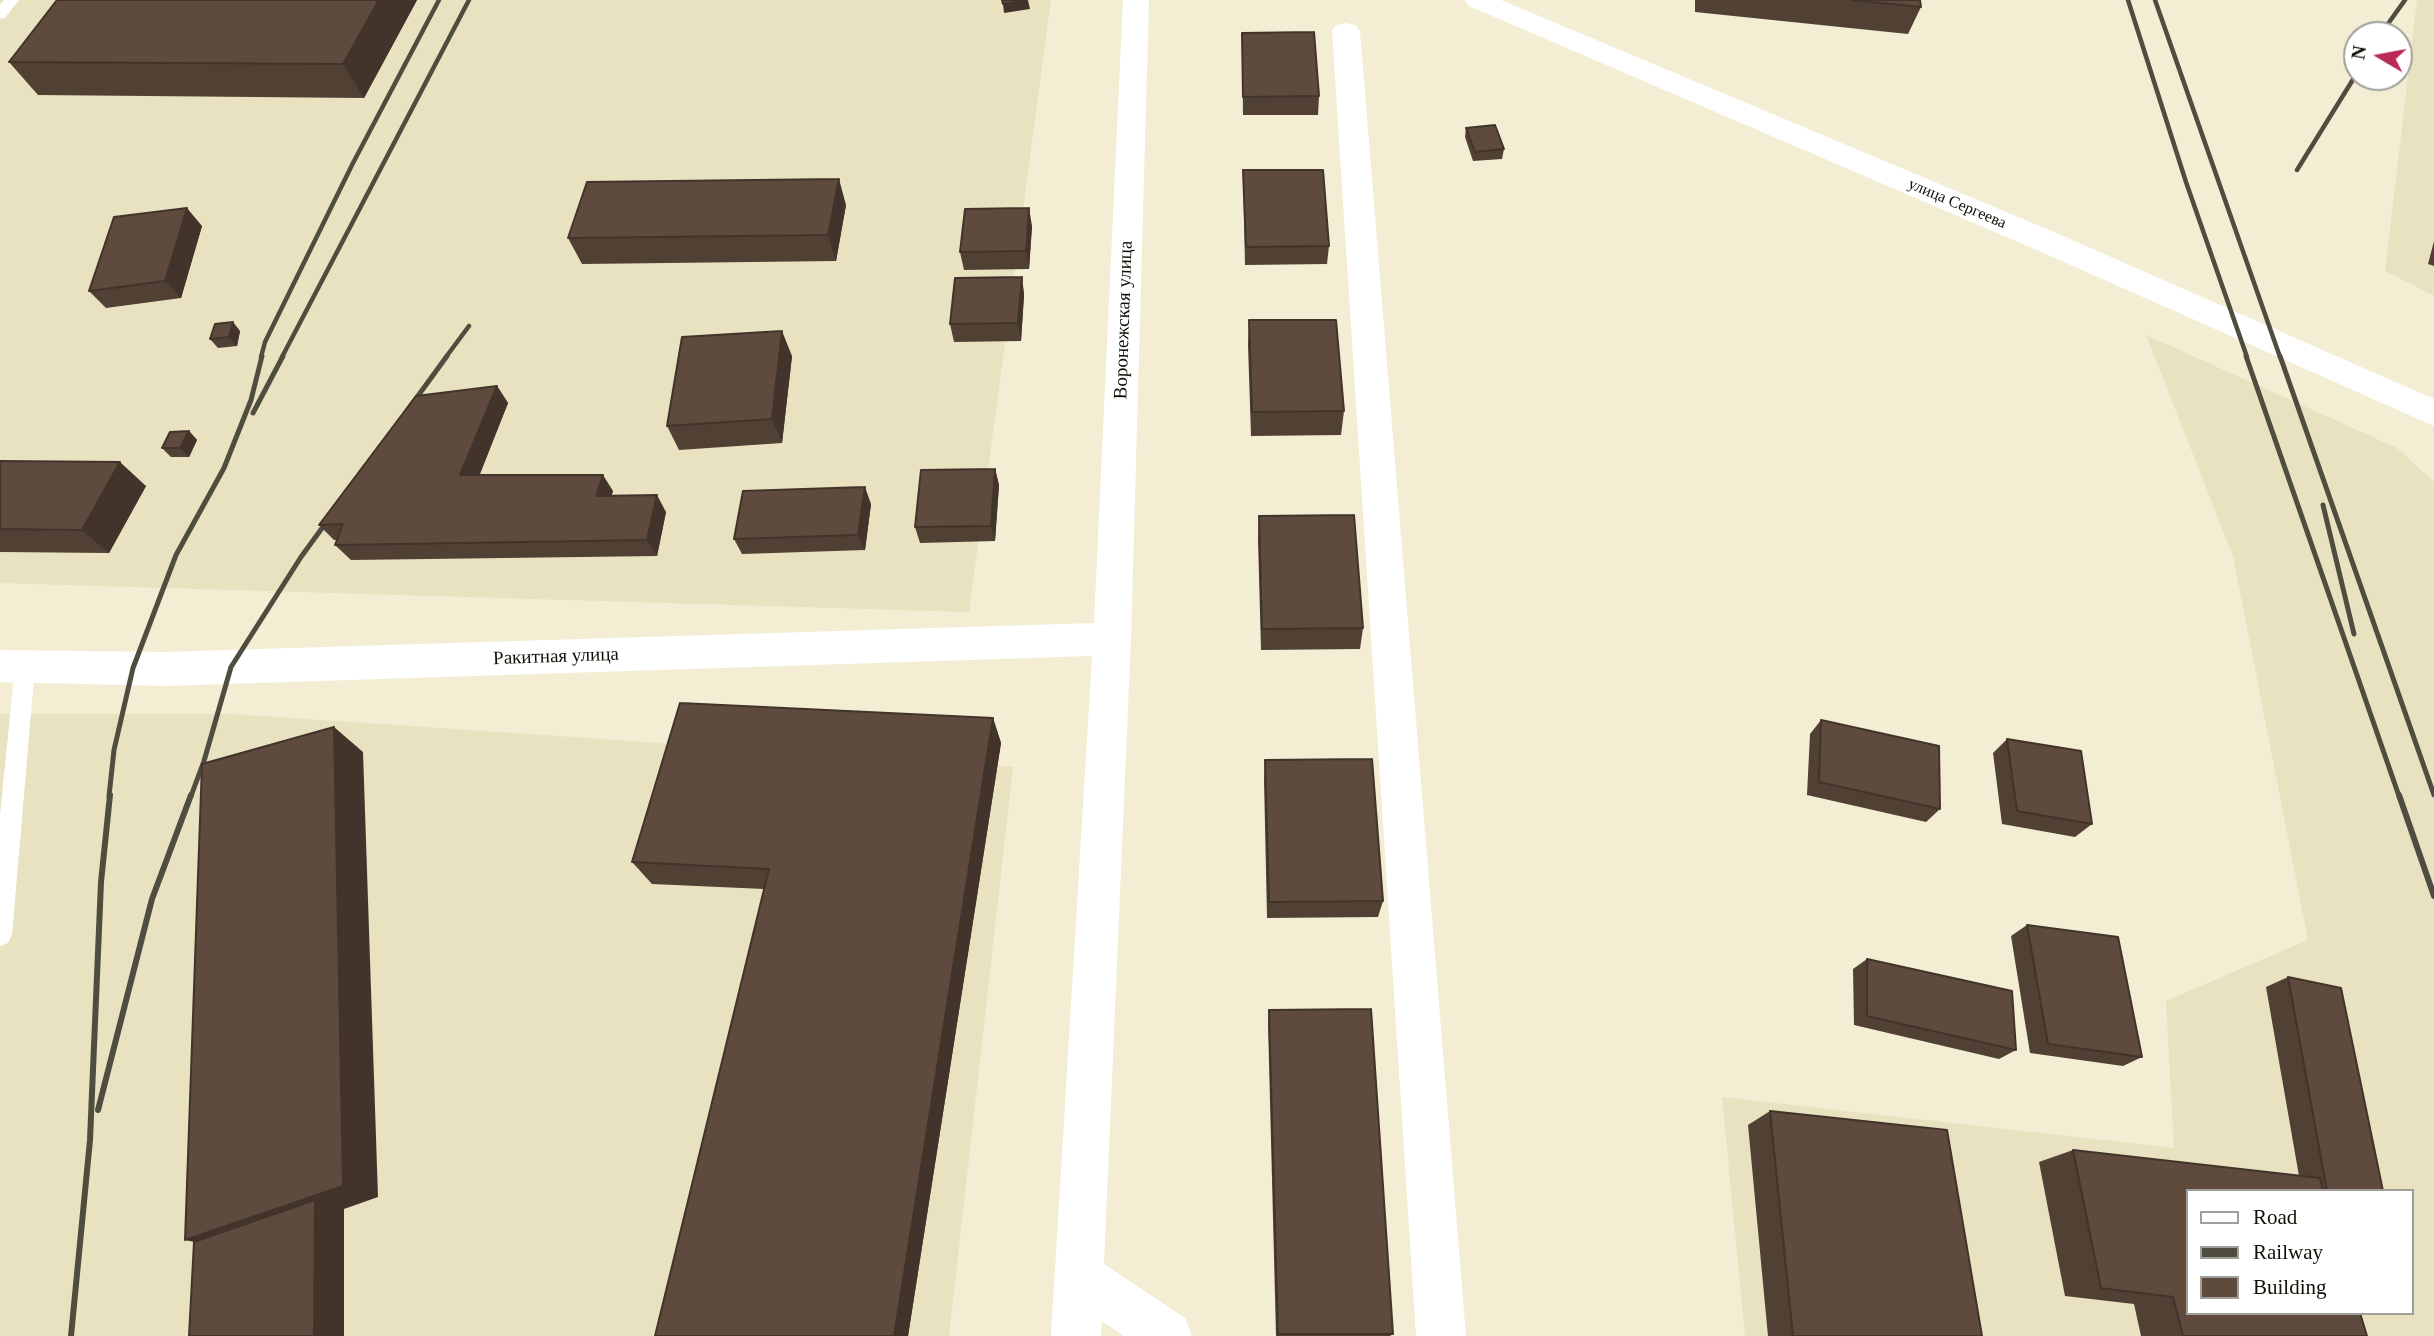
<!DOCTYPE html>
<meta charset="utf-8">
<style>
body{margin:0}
#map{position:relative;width:2434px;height:1336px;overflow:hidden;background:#f2edd3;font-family:"Times New Roman",serif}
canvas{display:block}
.legend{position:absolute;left:2186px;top:1189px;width:228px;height:126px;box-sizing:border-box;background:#fff;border:2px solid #a09f9c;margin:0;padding:9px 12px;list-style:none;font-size:21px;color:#111007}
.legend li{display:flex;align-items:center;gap:14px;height:35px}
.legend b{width:35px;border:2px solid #a09f9c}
.north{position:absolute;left:2343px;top:21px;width:70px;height:70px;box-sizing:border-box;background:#fff;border:2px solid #a09f9c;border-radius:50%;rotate:280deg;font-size:19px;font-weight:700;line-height:28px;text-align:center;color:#111007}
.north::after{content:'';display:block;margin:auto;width:24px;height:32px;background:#b92a57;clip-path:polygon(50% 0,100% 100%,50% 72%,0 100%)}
</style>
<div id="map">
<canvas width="2434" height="1336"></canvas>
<ul class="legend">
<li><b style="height:9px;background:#fff"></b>Road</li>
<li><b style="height:9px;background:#4f4d40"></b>Railway</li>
<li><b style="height:19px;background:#5e4b3d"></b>Building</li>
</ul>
<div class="north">N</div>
</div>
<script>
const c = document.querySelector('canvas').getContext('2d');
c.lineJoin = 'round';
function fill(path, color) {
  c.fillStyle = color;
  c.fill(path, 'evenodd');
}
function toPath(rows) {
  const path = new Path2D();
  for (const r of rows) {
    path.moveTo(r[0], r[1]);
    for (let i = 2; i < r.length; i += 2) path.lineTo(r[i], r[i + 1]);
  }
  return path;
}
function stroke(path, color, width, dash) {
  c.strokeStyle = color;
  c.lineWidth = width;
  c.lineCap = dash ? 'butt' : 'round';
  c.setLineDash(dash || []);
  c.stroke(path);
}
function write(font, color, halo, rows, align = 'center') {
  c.font = font + ' "Times New Roman",serif';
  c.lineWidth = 7;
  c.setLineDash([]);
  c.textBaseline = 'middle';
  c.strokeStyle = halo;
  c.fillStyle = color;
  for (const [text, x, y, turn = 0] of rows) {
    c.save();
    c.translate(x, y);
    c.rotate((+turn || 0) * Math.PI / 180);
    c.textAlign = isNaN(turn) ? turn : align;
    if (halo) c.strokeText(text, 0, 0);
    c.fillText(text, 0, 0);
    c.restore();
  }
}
fill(toPath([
 [0,0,1051,0,969,612,0,583],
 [2417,0,2434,0,2434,296,2385,271],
 [2146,335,2397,448,2434,482,2434,1336,1745,1336,1722,1097,2174,1148,2166,1001,2308,940,2233,556],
 [2187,1191,2411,1191,2411,1313,2187,1313],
 [0,714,233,714,1013,767,949,1336,0,1336]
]), '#e8e2c0');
fill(toPath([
 [4,0,19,0,5,18,0,19,0,5,4,0],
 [25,657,32,660,35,666,12,935,8,943,0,946,0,815,15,666,18,660,25,657]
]), '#fff');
fill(toPath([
 [1123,0,1149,0,1131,639,1104,1264,1185,1318,1192,1336,1124,1336,1102,1321,1101,1336,1051,1336,1092,656,164,686,0,682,0,650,164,652,1094,623,1123,0],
 [1346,23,1356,25,1360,31,1466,1336,1416,1336,1332,31,1336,25,1346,23]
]), '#fff');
fill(toPath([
 [1465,0,1501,0,2061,235,2434,399,2434,426,2039,251,1469,6,1465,0]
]), '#fff');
stroke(toPath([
 [2128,0,2186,182,2247,357],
 [2155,0,2280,357],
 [2380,35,2405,0],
 [2297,170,2357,73],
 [261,357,265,342,353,163,439,0],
 [282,357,469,0],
 [446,357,469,326]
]), '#4f4d40', 4.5);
stroke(toPath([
 [2246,356,2399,796],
 [2280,356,2434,795],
 [407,411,447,356],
 [253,413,283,356],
 [2323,505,2354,634],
 [109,796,114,750,133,668,176,555,224,468,251,400,262,356],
 [191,796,204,761,231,667,301,557,333,513]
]), '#4f4d40', 5);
stroke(toPath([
 [2399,795,2434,896],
 [98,1110,152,899,191,795],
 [71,1336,90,1140,101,882,110,795]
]), '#4f4d40', 6);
fill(toPath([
 [57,0,417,0,364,98,38,95,9,62],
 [1695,0,1920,0,1921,7,1908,34,1695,12],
 [1242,33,1319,96,1318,115,1243,115],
 [1466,128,1504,149,1502,159,1473,161,1465,137],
 [1243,170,1329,246,1327,264,1245,265],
 [846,205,836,261,582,264,568,238],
 [202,226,181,298,106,308,89,291],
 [1032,226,1029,269,964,270,960,252],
 [2434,241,2434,266,2428,264],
 [1022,277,1024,295,1021,341,954,342,950,324],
 [1249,320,1344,411,1341,435,1251,436,1248,345],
 [240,331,237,346,218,348,210,339],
 [792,356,782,443,679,450,667,426],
 [497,386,508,403,479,475,613,491,611,496,666,512,657,556,351,560,335,545,337,540,334,540,319,525],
 [189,431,197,440,189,457,171,457,162,448],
 [0,461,146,486,109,553,0,552],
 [995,469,999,485,995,541,920,543,915,527],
 [871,504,865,550,742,554,734,539],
 [1259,516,1363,628,1360,649,1261,650,1258,539],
 [993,718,1001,743,908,1336,655,1336,764,889,652,884,632,862],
 [1821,720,1940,809,1926,822,1807,795,1810,734],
 [2007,739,2092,824,2075,837,2002,824,1993,753],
 [1265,760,1383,901,1378,917,1267,918,1264,779],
 [2027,925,2142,1057,2123,1066,2030,1053,2011,936],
 [1867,959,2016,1050,1999,1059,1854,1025,1853,969],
 [2288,977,2383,1191,2187,1191,2367,1336,2141,1336,2134,1304,2065,1296,2039,1162,2073,1150,2299,1176,2266,987],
 [1269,1010,1393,1334,1390,1336,1276,1336,1268,1023],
 [1770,1111,1982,1336,1768,1336,1748,1125]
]), '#514034');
fill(toPath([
 [379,0,417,0,364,98,343,64],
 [1028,0,1030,9,1004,13,1003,4],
 [839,179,846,205,836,261,828,235],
 [187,208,202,226,181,298,165,281],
 [1029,208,1032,226,1029,269,1026,251],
 [1022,277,1024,295,1021,341,1018,323],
 [233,322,240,331,237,346,229,337],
 [782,331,792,356,782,443,772,419],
 [497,386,508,403,473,492,460,475],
 [189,431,197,440,189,457,180,448],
 [120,462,146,486,109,553,82,530],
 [995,469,999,485,995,541,991,526],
 [603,475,613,491,607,512,596,496],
 [865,487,871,504,865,550,858,535],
 [657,495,666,512,657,556,647,540],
 [993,718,1001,743,908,1336,894,1336],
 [334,727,363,752,378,1197,344,1209,344,1336,314,1336,227,1249,185,1240]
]), '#42342b');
const building = toPath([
 [57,0,379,0,343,64,9,62,57,0],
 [1002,0,1026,0,1003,4,1002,0],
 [1852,0,1920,0,1921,7,1852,0],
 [1314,32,1319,96,1243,97,1242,33,1314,32],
 [1495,125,1504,149,1475,152,1466,128,1495,125],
 [1243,170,1323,170,1329,246,1246,247,1243,170],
 [839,179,828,235,568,238,587,182,839,179],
 [187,208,165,281,89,291,114,217,187,208],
 [1029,208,1026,251,960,252,965,209,1029,208],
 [1022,277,1018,323,950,324,955,278,1022,277],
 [1249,320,1336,320,1344,411,1252,412,1249,320],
 [233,322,229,337,210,339,215,324,233,322],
 [782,331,772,419,667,426,682,337,782,331],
 [497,386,460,475,603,475,596,496,657,495,647,540,335,545,343,524,319,525,416,396,497,386],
 [189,431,180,448,162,448,170,432,189,431],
 [0,461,120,462,82,530,0,529,0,461],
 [995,469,991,526,915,527,921,470,995,469],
 [865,487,858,535,734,539,743,491,865,487],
 [1354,515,1363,628,1262,629,1259,516,1354,515],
 [680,703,993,718,894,1336,655,1336,769,869,632,862,680,703],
 [1821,720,1939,746,1940,809,1819,782,1821,720],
 [334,727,343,1186,185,1240,202,764,334,727],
 [2007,739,2081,751,2092,824,2017,811,2007,739],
 [1372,759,1383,901,1269,902,1265,760,1372,759],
 [2027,925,2118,937,2142,1057,2048,1044,2027,925],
 [1867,959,2012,991,2016,1050,1867,1016,1867,959],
 [2288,977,2341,988,2383,1191,2327,1191,2288,977],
 [1371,1009,1393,1334,1278,1334,1269,1010,1371,1009],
 [1770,1111,1947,1130,1982,1336,1793,1336,1770,1111],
 [2073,1150,2320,1178,2323,1191,2187,1191,2187,1313,2360,1313,2367,1336,2183,1336,2173,1297,2101,1288,2073,1150],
 [315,1200,314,1336,189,1336,194,1242,315,1200]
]);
fill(building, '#5e4b3d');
stroke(building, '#42342b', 2);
write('16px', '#111007', '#fff', [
 ["улица Сергеева",1957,204,23]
]);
write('19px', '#111007', '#fff', [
 ["Воронежская улица",1124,320,-88],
 ["Ракитная улица",556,657,-2]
]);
</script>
